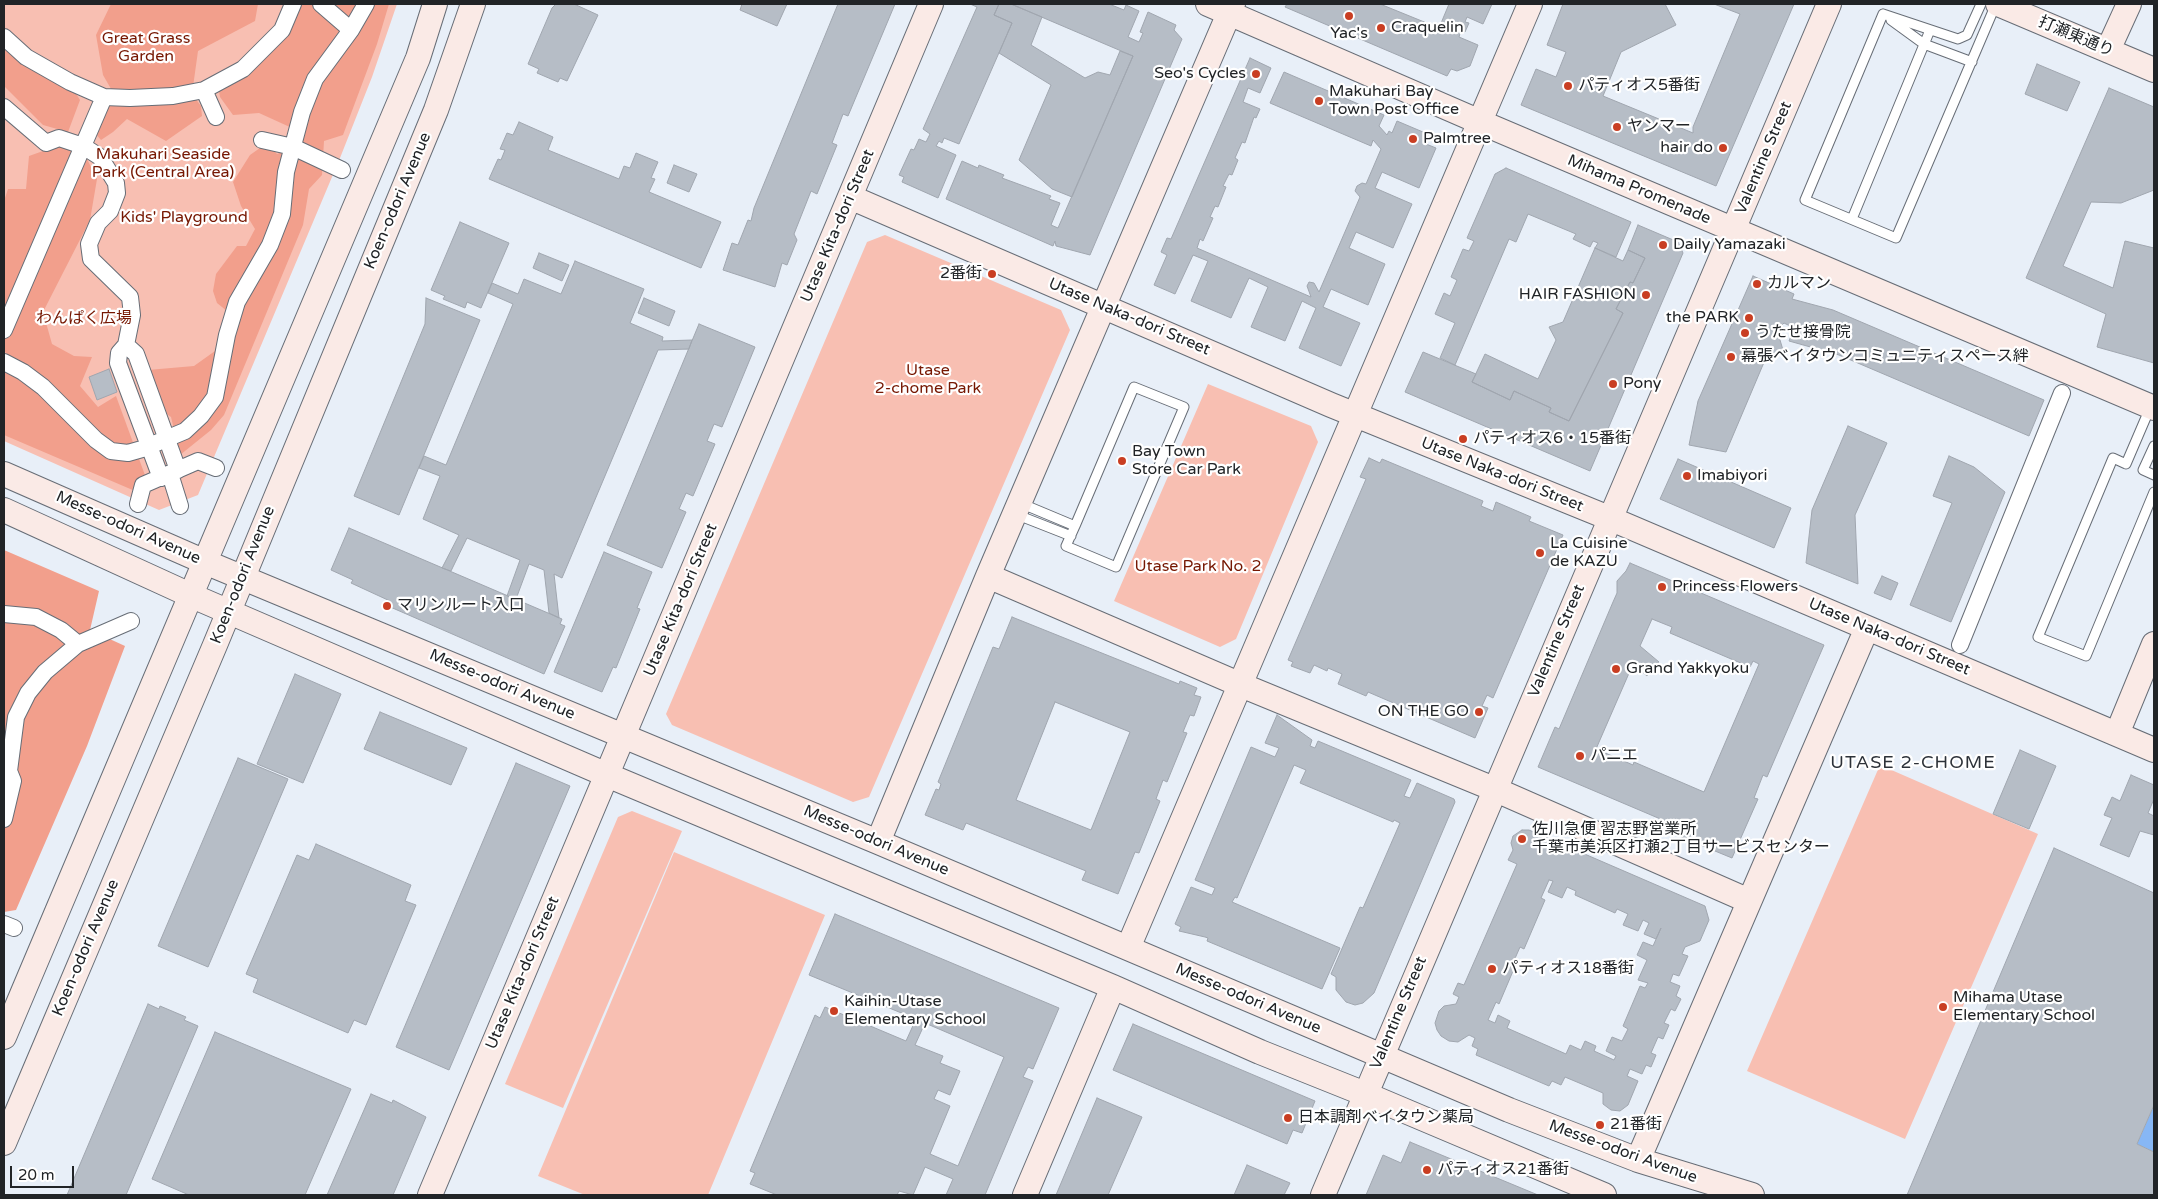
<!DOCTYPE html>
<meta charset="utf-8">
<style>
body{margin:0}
#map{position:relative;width:2158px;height:1199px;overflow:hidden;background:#e8eff8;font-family:"Varela Round",sans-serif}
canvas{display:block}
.frame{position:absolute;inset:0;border:5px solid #212427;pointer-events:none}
.scale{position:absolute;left:10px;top:1166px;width:64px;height:22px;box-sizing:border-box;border:2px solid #212427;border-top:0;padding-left:6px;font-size:15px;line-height:18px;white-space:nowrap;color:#212427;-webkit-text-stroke:4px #fff;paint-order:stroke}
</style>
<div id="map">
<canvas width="2158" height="1199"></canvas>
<div class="frame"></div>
<div class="scale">20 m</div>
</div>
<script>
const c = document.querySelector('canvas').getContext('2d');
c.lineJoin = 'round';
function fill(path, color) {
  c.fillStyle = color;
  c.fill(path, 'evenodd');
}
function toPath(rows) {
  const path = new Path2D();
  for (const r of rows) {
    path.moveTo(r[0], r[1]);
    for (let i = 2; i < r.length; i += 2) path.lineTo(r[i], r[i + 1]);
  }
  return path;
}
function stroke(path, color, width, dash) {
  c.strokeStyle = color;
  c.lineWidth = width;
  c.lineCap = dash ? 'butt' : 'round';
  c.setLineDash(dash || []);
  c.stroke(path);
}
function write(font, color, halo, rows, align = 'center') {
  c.font = font + ' "Varela Round","Noto Sans JP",sans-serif';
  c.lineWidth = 4.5;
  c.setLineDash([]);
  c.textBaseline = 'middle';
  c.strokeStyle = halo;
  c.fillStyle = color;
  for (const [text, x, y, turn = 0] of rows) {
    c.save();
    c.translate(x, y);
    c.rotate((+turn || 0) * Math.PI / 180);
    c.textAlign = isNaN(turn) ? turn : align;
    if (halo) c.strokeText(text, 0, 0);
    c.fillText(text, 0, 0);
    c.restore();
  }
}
fill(toPath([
 [4,4,397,4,372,77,340,158,198,495,159,510,4,441],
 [885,235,1061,310,1070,330,869,797,853,802,672,725,666,714,867,242],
 [1208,384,1311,426,1318,442,1236,639,1220,647,1114,601],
 [1880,765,2038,834,1905,1139,1747,1071],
 [632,811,682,831,563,1108,505,1084,618,817],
 [674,852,825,915,708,1195,585,1195,538,1176]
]), '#f8bfb2');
fill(toPath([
 [111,4,258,4,255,21,198,51,192,94,201,106,202,116,166,141,127,119,113,132,101,140,94,132,114,94,103,75,96,35],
 [306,4,389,4,377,44,343,135,324,141,322,175,309,189,303,225,224,415,211,430,180,455,171,417,157,407,148,370,194,366,215,351,227,311,217,303,213,291,216,274,237,246,246,246,255,229,241,206,233,182,250,155,267,143,277,154,301,144,292,128,259,113,233,115,220,97,218,86,259,60,302,5],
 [4,38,67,79,80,100,68,132,43,125,4,86],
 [60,145,85,155,97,179,90,220,43,312,52,344,74,356,92,357,80,386,98,407,116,396,146,478,135,491,4,435,4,366,20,367,4,351,4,201,8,189,26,189,29,156],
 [4,550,99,591,90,630,125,646,87,746,16,910,4,912]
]), '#f29f8c');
fill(toPath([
 [2154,1105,2154,1152,2137,1144]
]), '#87b7f5');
const building = toPath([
 [556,4,574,4,598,15,567,81,560,78,558,82,537,73,539,69,528,64,552,8,556,4],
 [742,4,787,4,777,26,740,10,742,4],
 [838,4,895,4,848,116,843,114,832,143,837,145,817,194,811,191,794,234,797,240,787,265,782,263,775,287,723,270,732,243,738,245,748,220,751,221,754,208,838,4],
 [970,4,999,4,994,15,1012,23,959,144,944,138,942,143,939,141,936,146,956,155,938,198,902,182,904,177,899,175,911,149,914,150,919,139,926,142,930,134,923,129,977,7,970,4],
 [999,4,1011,4,1042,17,1031,45,1085,78,1098,72,1110,75,1120,51,1133,56,1072,197,1052,189,1019,160,1051,85,999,53,1012,23,994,15,999,4],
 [1011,4,1109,4,1124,10,1126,5,1139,11,1128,37,1139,42,1143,33,1140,32,1148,12,1176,25,1174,30,1182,39,1090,255,1056,246,1055,241,1053,246,946,199,962,161,978,168,979,165,1004,175,1002,178,1051,196,1049,199,1060,203,1051,225,1058,228,1133,56,1011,4],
 [1287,4,1380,4,1439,28,1449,4,1492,4,1483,24,1467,17,1465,22,1469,23,1465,32,1461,30,1459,37,1478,45,1470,66,1457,71,1451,69,1447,76,1285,7,1287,4],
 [1563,4,1665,4,1676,25,1621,52,1603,96,1693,133,1693,127,1740,14,1714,4,1794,4,1716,186,1521,105,1536,69,1556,77,1566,52,1547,45,1563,4],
 [1250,58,1271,68,1260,93,1248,88,1243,102,1260,109,1256,118,1254,117,1245,143,1242,142,1235,158,1238,160,1232,175,1229,174,1223,186,1226,187,1218,207,1215,206,1210,217,1213,218,1203,241,1200,239,1197,248,1311,297,1307,286,1309,282,1314,283,1319,292,1360,197,1355,191,1357,186,1362,183,1366,184,1381,149,1373,140,1371,146,1270,103,1284,72,1384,115,1379,126,1387,135,1389,131,1392,133,1397,121,1430,135,1426,144,1436,148,1419,188,1382,172,1375,188,1412,204,1393,248,1356,232,1349,248,1385,264,1368,305,1331,289,1323,307,1360,323,1341,366,1299,348,1316,308,1302,301,1285,341,1251,327,1268,287,1249,278,1231,318,1191,301,1208,261,1193,255,1175,294,1154,285,1167,255,1161,252,1167,238,1171,239,1250,58],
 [2037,64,2080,82,2067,111,2025,94,2037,64],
 [2109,88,2154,107,2154,190,2121,203,2091,202,2063,266,2113,288,2125,241,2154,248,2154,363,2097,347,2106,314,2026,278,2109,88],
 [519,122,553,137,548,150,619,179,624,166,630,168,636,153,658,162,651,178,655,179,649,192,721,222,701,268,489,179,498,159,501,160,505,150,500,149,507,133,513,135,519,122],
 [674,165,697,174,689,192,667,183,674,165],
 [1506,168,1631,222,1616,257,1595,248,1598,243,1593,241,1590,247,1573,239,1576,234,1528,214,1516,242,1509,239,1455,365,1440,358,1455,323,1435,314,1444,293,1450,296,1457,280,1451,277,1463,249,1469,251,1474,241,1467,238,1495,174,1506,168],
 [460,222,509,243,481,308,467,302,465,308,443,299,445,296,431,290,460,222],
 [1638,225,1678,242,1683,253,1590,471,1405,392,1423,352,1476,374,1472,382,1510,400,1514,391,1551,408,1549,412,1569,421,1623,313,1616,309,1630,282,1633,283,1645,258,1628,250,1638,225],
 [1595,248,1623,261,1628,250,1645,258,1633,283,1630,282,1616,309,1623,313,1569,421,1549,412,1551,408,1514,391,1510,400,1472,382,1485,354,1538,379,1556,340,1549,327,1563,322,1595,248],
 [539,253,569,265,562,281,533,268,539,253],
 [575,261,644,289,630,323,663,337,662,341,692,340,689,349,658,350,562,578,554,574,559,618,549,613,544,570,529,564,516,599,507,596,520,560,467,538,451,571,442,568,459,535,423,519,440,476,419,468,424,456,446,465,513,304,488,293,492,283,518,294,524,279,561,294,575,261],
 [1753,276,1794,294,1792,299,1833,310,2044,400,2029,436,1839,355,1789,341,1794,328,1784,323,1777,330,1783,350,1765,360,1726,452,1689,445,1698,401,1753,276],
 [426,298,480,320,399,515,354,496,425,324,426,298],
 [644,298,675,311,669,326,638,313,644,298],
 [699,324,755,347,722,427,714,424,707,441,715,444,693,496,686,493,679,509,686,512,662,568,607,545,699,324],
 [109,369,117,392,97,400,89,377,109,369],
 [1848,426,1887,443,1855,515,1858,584,1806,563,1812,510,1848,426],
 [1949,456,1974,467,2005,492,1951,622,1910,605,1952,503,1933,496,1949,456],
 [1369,458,1380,463,1382,459,1483,501,1481,506,1493,511,1496,502,1531,517,1529,521,1563,535,1493,698,1487,695,1482,706,1488,708,1475,738,1368,692,1366,696,1338,684,1342,674,1328,668,1327,671,1314,665,1310,673,1291,666,1293,662,1288,660,1366,479,1360,477,1369,458],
 [1678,459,1791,508,1774,548,1660,499,1678,459],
 [349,528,562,619,560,624,565,626,544,674,388,606,390,601,351,583,353,580,331,570,349,528],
 [604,552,652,572,637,608,640,609,616,668,613,667,602,692,554,672,604,552],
 [1630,563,1824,645,1767,777,1763,775,1754,798,1758,799,1732,858,1681,837,1684,829,1538,767,1555,727,1559,729,1613,602,1617,593,1617,581,1626,571,1630,563],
 [1652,619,1672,627,1670,633,1750,667,1753,661,1759,664,1704,792,1634,762,1633,765,1596,749,1633,664,1647,676,1659,662,1640,646,1652,619],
 [1882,576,1898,583,1891,600,1874,593,1882,576],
 [1012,617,1179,684,1180,681,1197,688,1194,695,1201,697,1194,716,1190,715,1183,732,1187,733,1167,782,1163,780,1156,799,1160,801,1139,853,1135,852,1118,894,1082,880,1086,871,966,823,963,830,925,815,936,789,939,790,941,784,938,782,993,647,999,649,1012,617],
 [1055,702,1130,732,1091,830,1016,800,1055,702],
 [295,674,341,694,303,783,257,764,295,674],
 [380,712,467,748,451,785,364,749,380,712],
 [1277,715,1312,740,1310,746,1315,748,1318,741,1411,780,1404,796,1410,798,1417,783,1454,799,1455,802,1374,993,1363,1003,1355,1005,1346,1002,1336,990,1336,977,1331,974,1360,907,1363,908,1400,823,1394,820,1393,822,1300,783,1306,770,1294,765,1237,898,1235,897,1232,902,1340,948,1322,989,1207,941,1208,938,1205,937,1179,931,1181,927,1175,924,1191,887,1212,895,1215,888,1195,880,1251,747,1275,757,1279,748,1265,743,1277,715],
 [2020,750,2056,766,2029,829,1993,814,2020,750],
 [238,758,288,779,208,967,158,946,238,758],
 [516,763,570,786,449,1070,396,1047,516,763],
 [2131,775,2154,785,2154,799,2148,813,2154,816,2154,835,2140,831,2129,857,2100,845,2112,818,2104,815,2112,797,2120,801,2131,775],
 [1522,830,1529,830,1705,906,1709,920,1700,941,1685,947,1682,954,1688,956,1679,976,1673,974,1670,982,1680,986,1676,996,1681,999,1675,1011,1671,1009,1664,1023,1669,1025,1663,1039,1658,1037,1651,1053,1656,1055,1651,1067,1646,1065,1642,1074,1630,1069,1627,1076,1638,1081,1628,1105,1620,1111,1611,1110,1603,1104,1603,1093,1565,1077,1561,1085,1552,1081,1549,1086,1476,1055,1478,1049,1472,1046,1475,1038,1469,1035,1458,1042,1449,1041,1441,1036,1437,1030,1435,1023,1439,1011,1444,1006,1456,1004,1459,997,1453,994,1458,983,1464,985,1517,864,1508,860,1513,850,1511,843,1513,836,1522,830],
 [1549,880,1553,881,1548,892,1562,898,1567,887,1576,891,1575,895,1615,913,1617,909,1628,914,1623,925,1638,931,1643,920,1649,923,1644,934,1656,939,1661,928,1653,946,1643,942,1637,955,1647,960,1638,980,1648,983,1645,988,1640,986,1623,1026,1628,1029,1622,1041,1612,1037,1606,1051,1616,1056,1614,1060,1594,1051,1596,1046,1585,1041,1581,1050,1570,1045,1566,1054,1507,1028,1510,1021,1498,1015,1495,1023,1488,1020,1496,1002,1499,1004,1516,964,1513,963,1520,947,1524,949,1545,900,1541,898,1549,880],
 [316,844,411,885,405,901,416,905,366,1025,354,1020,348,1033,253,992,258,979,246,974,297,855,309,860,316,844],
 [2054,848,2154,893,2154,1105,2137,1144,2154,1152,2154,1195,1907,1195,2054,848],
 [835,914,1059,1008,1033,1069,1028,1067,1023,1077,1033,1081,985,1195,946,1195,953,1179,925,1167,913,1195,899,1191,897,1195,777,1195,750,1184,755,1173,750,1171,815,1015,820,1018,825,1007,906,1041,916,1019,809,975,835,914],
 [925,1023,1004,1057,958,1166,930,1154,950,1106,934,1099,938,1090,950,1095,960,1071,940,1063,943,1056,915,1045,925,1023],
 [148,1004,159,1009,160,1006,186,1017,184,1020,198,1026,126,1195,67,1195,148,1004],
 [1133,1024,1315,1101,1302,1133,1293,1130,1287,1144,1113,1070,1133,1024],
 [215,1032,351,1089,305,1195,189,1195,152,1179,215,1032],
 [371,1094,392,1103,393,1100,426,1117,393,1195,327,1195,371,1094],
 [1097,1098,1142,1117,1108,1195,1056,1195,1097,1098],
 [1410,1142,1538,1195,1366,1195,1383,1155,1401,1163,1410,1142],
 [1247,1165,1290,1183,1284,1195,1234,1195,1247,1165]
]);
fill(building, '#b6bdc6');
stroke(building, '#a0a6af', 1);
const lane = toPath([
 [1883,14,1805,200,1896,238,1996,4],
 [1883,14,1958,39,1967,35,1981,4],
 [1891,20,1924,44,1972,62],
 [1852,219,1930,30],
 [2150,408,2126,464,2113,458,2038,637,2086,656,2154,492],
 [2154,446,2143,470,2154,475],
 [1020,503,1075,526,1134,387,1184,407,1116,567,1066,546,1075,526],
 [1015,514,1071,536]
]);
const street = toPath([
 [321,4,351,30],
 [4,37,26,57,70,82,104,97,130,98,173,96,204,90,243,69,282,30,293,4],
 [204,90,216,117],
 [4,107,46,143,59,138,83,146,100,157,116,183,117,193,110,211,98,223,89,244,91,259,130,297,132,315,126,345,136,354,178,470],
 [262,140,293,147,342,170],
 [4,330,104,97],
 [126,345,119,353,118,363,161,478],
 [4,362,23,372,43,387,96,440,111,451,128,453,142,449,185,431,201,416,215,397,227,335,237,302,270,245,282,214,286,172,302,112,315,79,351,30,366,4],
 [170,474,180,506],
 [138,504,143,485,198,461,216,468],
 [4,614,36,617,61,630,78,644],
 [1960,645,2062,393],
 [4,819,13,781,9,771,16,717,28,693,45,672,78,644,131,621],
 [4,924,14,928]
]);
const secondary = toPath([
 [1208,4,1480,122,2154,408],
 [1998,4,2154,70],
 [2108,50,2129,4],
 [850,197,1331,405,1609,518,2154,750],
 [4,474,205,562,878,842,1509,1110,1638,1160,1752,1195],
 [4,510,190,595,607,775,1113,987,1260,1052,1365,1094,1604,1195],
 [988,576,1241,685,1494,789,1749,901],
 [2117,734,2154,644],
 [878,842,988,576,1233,4],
 [1128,948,1530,4],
 [4,1037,418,58,435,4],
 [4,1143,215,645,436,110,473,4],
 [1638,1160,1867,628],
 [430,1195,931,4],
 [1025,1195,1113,987],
 [1323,1195,1829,4]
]);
stroke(lane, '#676d76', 11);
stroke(street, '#676d76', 18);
stroke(secondary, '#676d76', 26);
stroke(lane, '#fff', 9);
stroke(street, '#fff', 16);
stroke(secondary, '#faeae6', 24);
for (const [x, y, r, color] of [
 [1349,16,5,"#c93e22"],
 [1381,28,5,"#c93e22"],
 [1256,74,5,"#c93e22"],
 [1568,86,5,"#c93e22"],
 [1319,101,5,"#c93e22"],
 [1617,127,5,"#c93e22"],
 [1413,139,5,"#c93e22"],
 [1723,148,5,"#c93e22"],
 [1663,245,5,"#c93e22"],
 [992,274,5,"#c93e22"],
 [1757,284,5,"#c93e22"],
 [1646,295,5,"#c93e22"],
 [1749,318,5,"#c93e22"],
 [1745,333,5,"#c93e22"],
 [1731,357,5,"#c93e22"],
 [1613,384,5,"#c93e22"],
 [1463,439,5,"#c93e22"],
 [1122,461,5,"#c93e22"],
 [1687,476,5,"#c93e22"],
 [1540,553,5,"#c93e22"],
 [1662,587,5,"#c93e22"],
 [387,606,5,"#c93e22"],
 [1616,669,5,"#c93e22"],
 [1479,712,5,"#c93e22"],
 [1580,756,5,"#c93e22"],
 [1522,839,5,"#c93e22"],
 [1492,969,5,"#c93e22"],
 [1943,1007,5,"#c93e22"],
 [834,1011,5,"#c93e22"],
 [1288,1118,5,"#c93e22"],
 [1600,1125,5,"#c93e22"],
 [1427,1170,5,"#c93e22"]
]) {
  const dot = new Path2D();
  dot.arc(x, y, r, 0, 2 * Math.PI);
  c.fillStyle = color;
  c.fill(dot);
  stroke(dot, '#fff', 2);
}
write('16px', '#212427', '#fff', [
 ["Craquelin",1391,28],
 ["Yac's",1349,34,"center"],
 ["Seo's Cycles",1246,74,"right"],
 ["パティオス5番街",1578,86],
 ["Makuhari Bay",1329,92],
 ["Town Post Office",1329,110],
 ["ヤンマー",1627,127],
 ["Palmtree",1423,139],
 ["hair do",1713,148,"right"],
 ["Daily Yamazaki",1673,245],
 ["2番街",982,274,"right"],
 ["カルマン",1767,284],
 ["HAIR FASHION",1636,295,"right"],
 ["the PARK",1739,318,"right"],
 ["うたせ接骨院",1755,333],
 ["幕張ベイタウンコミュニティスペース絆",1741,357],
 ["Pony",1623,384],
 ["パティオス6・15番街",1473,439],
 ["Bay Town",1132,452],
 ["Store Car Park",1132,470],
 ["Imabiyori",1697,476],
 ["La Cuisine",1550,544],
 ["de KAZU",1550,562],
 ["Princess Flowers",1672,587],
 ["マリンルート入口",397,606],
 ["Grand Yakkyoku",1626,669],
 ["ON THE GO",1469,712,"right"],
 ["パニエ",1590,756],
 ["佐川急便 習志野営業所",1532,830],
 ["千葉市美浜区打瀬2丁目サービスセンター",1532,848],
 ["パティオス18番街",1502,969],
 ["Mihama Utase",1953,998],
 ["Elementary School",1953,1016],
 ["Kaihin-Utase",844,1002],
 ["Elementary School",844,1020],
 ["日本調剤ベイタウン薬局",1298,1118],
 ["21番街",1610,1125],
 ["パティオス21番街",1437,1170]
], 'left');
write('16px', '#212427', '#fff', [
 ["打瀬東通り",2076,37,23],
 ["Valentine Street",1764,158,-67],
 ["Mihama Promenade",1639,190,23],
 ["Koen-odori Avenue",398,201,-67],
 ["Utase Kita-dori Street",838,226,-67],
 ["Utase Naka-dori Street",1129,317,23],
 ["Utase Naka-dori Street",1502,475,22],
 ["Messe-odori Avenue",128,528,24],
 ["Koen-odori Avenue",243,575,-68],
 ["Utase Kita-dori Street",681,600,-67],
 ["Utase Naka-dori Street",1889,637,23],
 ["Valentine Street",1557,641,-67],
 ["Messe-odori Avenue",502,685,23],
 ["Messe-odori Avenue",876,841,23],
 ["Koen-odori Avenue",86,948,-67],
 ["Utase Kita-dori Street",523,973,-67],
 ["Messe-odori Avenue",1248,999,23],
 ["Valentine Street",1399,1013,-67],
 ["Messe-odori Avenue",1623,1152,20]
]);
write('16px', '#761702', '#fff', [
 ["Great Grass",146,39],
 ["Garden",146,57],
 ["Makuhari Seaside",163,155],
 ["Park (Central Area)",163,173],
 ["Kids' Playground",184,218],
 ["わんぱく広場",84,319],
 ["Utase",928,371],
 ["2-chome Park",928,389],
 ["Utase Park No. 2",1198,567]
]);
c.letterSpacing = '1px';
write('18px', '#2d3239', '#fff', [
 ["UTASE 2-CHOME",1913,763]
]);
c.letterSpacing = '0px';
</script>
